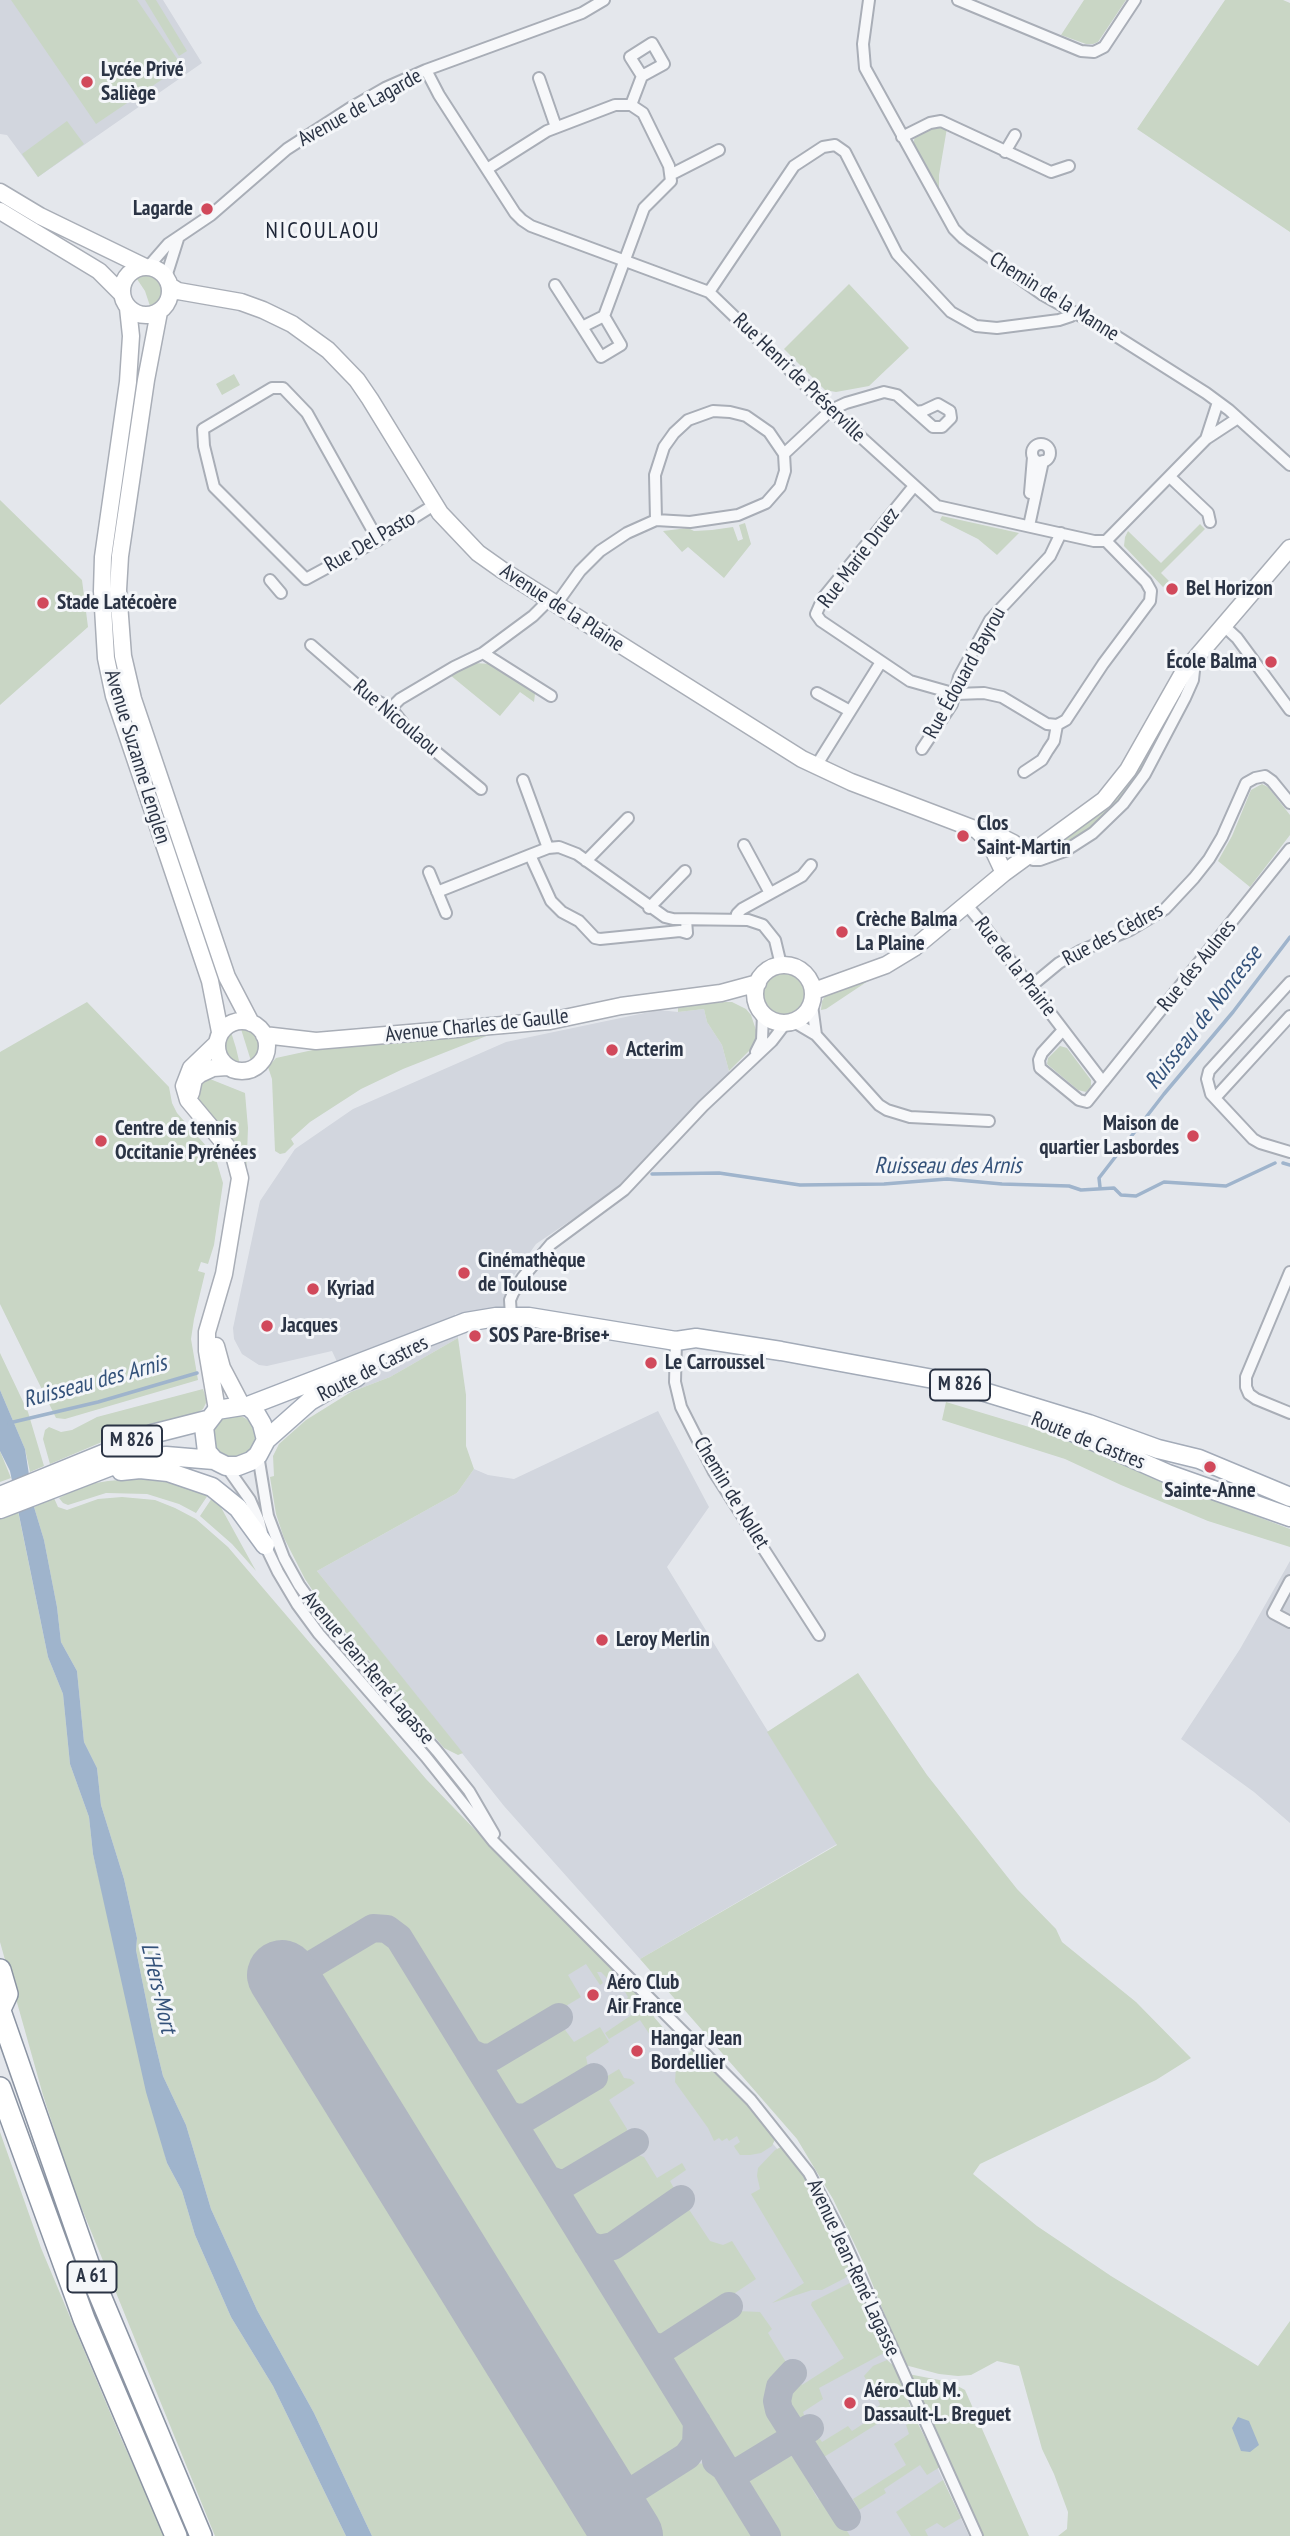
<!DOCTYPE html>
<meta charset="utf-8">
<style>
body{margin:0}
canvas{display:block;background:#e4e7ec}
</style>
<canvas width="1290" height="2536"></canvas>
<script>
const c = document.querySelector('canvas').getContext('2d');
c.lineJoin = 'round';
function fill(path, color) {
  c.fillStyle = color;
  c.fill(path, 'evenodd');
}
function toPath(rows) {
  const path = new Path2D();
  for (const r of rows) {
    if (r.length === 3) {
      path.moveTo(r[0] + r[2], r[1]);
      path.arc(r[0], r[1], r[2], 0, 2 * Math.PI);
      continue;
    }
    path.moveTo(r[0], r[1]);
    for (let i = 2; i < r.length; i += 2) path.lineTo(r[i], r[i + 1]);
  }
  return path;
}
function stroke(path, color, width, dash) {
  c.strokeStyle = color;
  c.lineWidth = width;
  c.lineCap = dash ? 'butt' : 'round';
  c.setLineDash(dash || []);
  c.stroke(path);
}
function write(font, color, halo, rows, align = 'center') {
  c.font = font + ' "PT Sans Narrow",sans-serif';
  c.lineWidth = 6;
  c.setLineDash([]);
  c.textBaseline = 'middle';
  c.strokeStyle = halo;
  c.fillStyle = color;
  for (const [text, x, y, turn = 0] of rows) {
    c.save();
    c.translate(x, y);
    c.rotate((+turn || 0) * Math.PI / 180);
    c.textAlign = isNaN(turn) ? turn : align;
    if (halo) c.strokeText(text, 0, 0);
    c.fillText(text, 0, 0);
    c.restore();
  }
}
fill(toPath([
 [0,0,163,0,202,63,38,177,7,135,0,134],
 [704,1009,707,1022,722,1045,730,1075,642,1172,536,1244,510,1281,507,1308,455,1314,458,1338,390,1377,351,1392,332,1351,267,1366,259,1365,242,1354,234,1339,233,1328,260,1201,295,1149,353,1109,506,1042,659,1010,678,1012],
 [658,1411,709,1507,667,1567,837,1844,640,1959,504,1806,317,1571,457,1493,474,1469,488,1475,514,1479],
 [101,1503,412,1773,614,1980,722,2085,793,2167,850,2274,851,2281,969,2536,390,2536],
 [1290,1561,1290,1823,1254,1792,1181,1739,1240,1649]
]), '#d2d6de');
fill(toPath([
 [11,0,137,0,182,66,96,124],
 [145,0,156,0,187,51,179,56],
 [1084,0,1126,0,1098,42,1093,44,1086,44,1061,35],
 [1225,0,1283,0,1290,3,1290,232,1137,129],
 [67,121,84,144,38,177,22,154],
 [936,125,947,128,939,175,939,191,913,145,915,136],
 [141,273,156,275,163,282,165,289,161,303,151,309,145,291,135,276],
 [849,284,909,348,869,386,836,392,825,390,784,349],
 [234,374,240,385,222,395,216,384],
 [0,500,82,580,88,627,0,705],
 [942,516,1019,533,997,555,978,539,940,520],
 [745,523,751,544,724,578,688,547,682,552,663,531,688,528,694,531,712,530,733,527,738,541,743,539,739,525],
 [1200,524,1205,529,1161,573,1169,581,1163,587,1124,546,1125,537,1128,531,1161,563],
 [474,663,491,664,533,690,535,694,534,702,520,692,500,716,450,675],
 [1187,678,1190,682,1179,696,1145,765,1121,800,1093,828,1046,857,1044,851,1090,821,1105,807],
 [1262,784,1268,787,1290,815,1290,835,1250,887,1218,861,1232,836,1251,790],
 [785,994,24],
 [883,971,826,1009,821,1010,822,1001,827,993],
 [87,1002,169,1087,172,1103,177,1113,215,1156,223,1183,214,1245,208,1264,201,1262,198,1271,205,1273,194,1319,191,1339,198,1380,65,1419,56,1418,0,1304,0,1052],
 [724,1002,732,1002,746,1009,751,1015,756,1030,755,1043,751,1049,729,1071,722,1045,707,1022,704,1009,678,1012,678,1007],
 [241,1029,252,1032,259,1041,258,1053,251,1061],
 [231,1032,236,1048,240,1065,231,1061,224,1053,224,1041],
 [489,1035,403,1069,361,1089,310,1122,291,1139,294,1144,285,1153,280,1154,275,1151,272,1079,268,1067,276,1058,322,1048],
 [1060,1046,1067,1048,1091,1080,1091,1086,1086,1092,1078,1090,1047,1064,1048,1058],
 [205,1077,245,1093,248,1128,246,1179,244,1160,240,1150,200,1106,197,1089],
 [458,1338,466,1395,466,1446,474,1469,457,1493,317,1571,463,1753,458,1755,444,1748,321,1603,305,1579,284,1538,276,1514,270,1477,274,1476,273,1456,279,1444,306,1420,351,1392,390,1377],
 [0,1353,28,1412,44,1466,30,1472,25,1449,0,1390],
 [203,1389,207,1401,203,1409,194,1415,135,1428,50,1464,43,1439,45,1430,49,1427,61,1432,72,1430,97,1417],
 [946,1402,1079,1442,1130,1467,1199,1494,1198,1496,1206,1500,1208,1498,1290,1529,1290,1547,1208,1521,1121,1485,1065,1459,942,1420],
 [234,1437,22],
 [0,1451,11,1478,0,1482],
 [164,1476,210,1492,196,1513,179,1504,147,1494,106,1493,68,1505,63,1503,59,1498,84,1485,108,1481],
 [122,1497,155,1500,175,1508,196,1519,228,1547,426,1779,482,1837,484,1836,501,1858,614,1970,615,1973,608,1979,601,1972,597,1972,603,1983,600,1985,586,1964,568,1975,581,1997,487,2053,475,2047,406,1935,390,1922,377,1920,364,1923,263,1985,602,2536,372,2536,314,2413,257,2310,211,2209,186,2125,163,2076,154,2039,136,1950,137,1938,124,1879,101,1805,97,1768,84,1742,77,1671,61,1642,57,1607,44,1540,34,1507,54,1498,58,1507,67,1510,98,1499],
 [212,1498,218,1502,256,1571,232,1544,200,1516],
 [18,1511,48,1657,63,1694,70,1764,89,1817,93,1854,167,2163,182,2191,195,2235,231,2317,273,2386,346,2536,215,2536,71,2182,43,2095,0,1942,0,1518],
 [858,1673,927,1775,1017,1889,1056,1929,1062,1942,1136,2002,1191,2058,1156,2080,980,2164,973,2174,1037,2226,1111,2276,1258,2366,1290,2321,1290,2536,1058,2536,1067,2529,1068,2512,1054,2474,1042,2449,1019,2366,997,2361,971,2375,958,2376,939,2374,905,2365,866,2268,833,2199,797,2139,640,1959,837,1845,767,1732],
 [375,1935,384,1935,398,1949,690,2425,689,2441,684,2449,639,2477,623,2476,612,2467,320,1993,319,1976,324,1968],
 [627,1984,652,2007,654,2017,665,2030,656,2028,654,2041,640,2020,609,2039,605,2033,633,2014,632,2007,626,2000,628,1997,623,1988],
 [560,2023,574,2042,600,2027,609,2042,586,2057,588,2067,586,2075,532,2107,521,2109,511,2106,492,2076,492,2066],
 [692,2050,701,2055,773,2132,776,2137,772,2146,761,2153,750,2155,740,2155,735,2148,734,2146,740,2142,737,2136,729,2141,727,2138,722,2141,719,2138,714,2141,708,2128,675,2082,676,2066],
 [619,2069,624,2078,631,2079,635,2083,609,2100,627,2129,626,2139,624,2142,564,2176,556,2174,551,2171,531,2137,532,2125,540,2117],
 [0,2132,41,2248,120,2436,165,2536,0,2536],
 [781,2147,786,2150,810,2185,851,2265,851,2272,845,2278,822,2290,812,2290,772,2303,804,2283,751,2194,760,2189,757,2176,758,2168,775,2150],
 [630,2152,644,2157,657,2178,682,2163,686,2170,670,2181,676,2192,673,2197,612,2238,606,2242,594,2239,574,2207,569,2195,572,2189],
 [683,2205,686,2205,710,2241,723,2245,732,2241,756,2279,660,2343,654,2340,612,2270,612,2259,617,2250],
 [854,2281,862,2291,883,2342,884,2353,819,2388,823,2399,803,2412,806,2421,802,2427,797,2428,782,2408,782,2392,785,2384,795,2376,802,2385,844,2358,811,2305,812,2302],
 [737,2311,760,2312,772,2329,768,2333,789,2367,774,2391,773,2400,774,2409,786,2427,786,2436,739,2464,728,2460,667,2362,668,2355,672,2350],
 [887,2360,894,2366,906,2393,912,2412,903,2418,898,2411,824,2457,817,2457,806,2443,806,2437,809,2434,817,2435,822,2442,848,2426,852,2431,874,2417,871,2412,880,2405,879,2402,864,2376,873,2366],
 [908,2374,950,2382,965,2390,1029,2536,981,2536],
 [916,2420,940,2467,927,2475,920,2465,884,2489,886,2493,859,2510,853,2499,906,2465,894,2444,909,2434,906,2425],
 [789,2449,797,2451,816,2482,811,2487,818,2499,825,2495,850,2536,775,2536,745,2487,745,2478],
 [695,2463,706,2464,716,2469,757,2536,655,2536,641,2513,645,2494,687,2466],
 [943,2480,961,2518,944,2528,937,2523,925,2530,928,2536,911,2536,896,2512]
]), '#c9d6c5');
fill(toPath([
 [0,1390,25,1449,34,1507,44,1540,57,1607,61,1642,77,1671,84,1742,97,1768,101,1805,124,1879,137,1938,136,1950,154,2039,163,2076,186,2125,211,2209,257,2310,314,2413,372,2536,346,2536,273,2386,231,2317,195,2235,182,2191,167,2163,146,2092,93,1854,89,1817,70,1764,63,1694,48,1657,10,1471,0,1451],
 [1238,2417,1249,2421,1259,2445,1250,2452,1241,2451,1232,2428]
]), '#9fb4cc');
stroke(toPath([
 [1283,1163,1290,1165],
 [652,1174,719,1173,800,1185,884,1184,947,1179,1002,1184,1069,1186,1081,1190,1114,1188,1121,1195,1136,1196,1164,1182,1226,1186,1275,1163],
 [1100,1187,1099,1178,1164,1094,1233,1012,1290,937],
 [9,1423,98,1402,197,1373]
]), '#9fb4cc', 3.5);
stroke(toPath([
 [299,2002,297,1982,306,1968,373,1928,387,1929,399,1938,767,2536],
 [469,2052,482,2058,492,2057,559,2017],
 [508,2114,517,2118,527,2117,594,2077],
 [548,2179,558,2183,566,2183,635,2142],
 [587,2244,599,2249,613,2246,681,2199],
 [649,2344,659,2348,667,2346,729,2306],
 [793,2373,780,2387,777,2401,779,2410,847,2517],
 [716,2461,730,2471,738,2472,810,2428],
 [597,2485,614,2495,629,2493,687,2456,696,2444,697,2422],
 [622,2526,619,2509,629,2493]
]), '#b0b6c1', 28);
stroke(toPath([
 [282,1975,628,2536]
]), '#b0b6c1', 70);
const street = toPath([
 [869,0,863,44,865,68,954,229,963,238,1043,295,1116,336,1206,393,1229,410,1290,465],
 [958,0,1081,51,1094,52,1104,47,1135,0],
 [426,70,439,95,515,213,522,220,531,226,709,292,831,410,937,506,1094,541,1106,541,1206,439,1238,418],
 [539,78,556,127],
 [631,105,642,76,664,64,652,43,630,57,642,76],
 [902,137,930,123,941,121,1051,172,1069,166],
 [1005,152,1015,135],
 [487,169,547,131,615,105,631,105,643,113,669,166,671,181,644,208,604,316],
 [672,174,719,150],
 [148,267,168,244,211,215,287,149,352,107,385,88,426,70,582,13,604,0],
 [166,277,178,239],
 [555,285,582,327],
 [709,292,794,166,823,147,835,145,845,152,897,254,951,312,976,326,997,328,1059,320,1071,316,1074,312],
 [604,316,621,345,601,357,582,327,604,316],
 [713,411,730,412,746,416,769,432,784,454,785,471,780,487,766,503,738,515,690,522,656,520,655,475,664,447,674,433,688,420,713,411],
 [1206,439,1218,402],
 [1041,453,9],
 [784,454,831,410,846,403,884,392,897,395,933,427,942,427,951,418,950,411,938,404,923,411,916,412],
 [1170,477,1208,513,1210,522],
 [914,486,823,598,816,614,821,621,910,681,956,694,984,693,1002,697,1047,724,1057,725,1066,720,1103,664,1150,601,1151,591,1146,582,1106,541],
 [1030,493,1033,457],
 [1029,526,1043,461],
 [378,540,307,413,283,388,272,388,203,429,204,446,214,487,306,579,378,540,434,505],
 [270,580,281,593],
 [1224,626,1237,638,1290,710],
 [311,645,373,699,391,708,406,727,481,789],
 [483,653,551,696],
 [817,693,850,711],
 [391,708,400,699,454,667,483,653,533,616,545,604,560,599,580,571,600,551,627,533,656,520],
 [922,749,952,704,959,677,990,620,1050,556,1061,533],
 [816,766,881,662],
 [1024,772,1042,760,1048,750,1054,741,1057,725],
 [523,780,548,848],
 [744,845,770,893],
 [530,855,551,901,562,912,579,921,595,938,600,939,680,931,687,933,686,920],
 [1028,855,1033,860,1040,860,1065,851,1093,833,1123,804,1145,774,1185,698,1193,680,1195,661],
 [586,861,628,818],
 [429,872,446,913],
 [437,892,530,855,548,848,559,847,577,854,665,917,673,919,748,920,763,925,775,940,781,965],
 [966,904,981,922,1103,1082,1087,1102,1079,1100,1040,1068,1039,1060,1042,1053,1063,1030],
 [649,908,685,871],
 [736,919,737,914,742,909,802,876,811,865],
 [1290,982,1209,1071,1207,1079,1211,1094,1253,1139,1260,1143,1290,1152],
 [1030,987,1059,963,1080,951,1130,930,1165,909,1194,878,1209,859,1222,837,1246,783,1255,778,1265,776,1272,781,1290,803],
 [812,1005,816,1035],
 [794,1022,816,1035,879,1105,887,1110,910,1117,989,1121],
 [756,1052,762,1040,763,1014],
 [1103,1082,1290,849],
 [1215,1098,1290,1016],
 [1290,1272,1246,1377,1246,1387,1249,1394,1256,1399,1290,1413],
 [511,1316,510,1300,513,1293,523,1277,551,1244,624,1190,703,1106,772,1041,785,1024],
 [676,1341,675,1382,681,1407,714,1472,819,1635],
 [258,1455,268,1516,284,1558,299,1585,324,1620,437,1751,469,1791,494,1834],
 [226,1466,250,1500,259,1521,265,1545,278,1572,297,1604,319,1634,426,1757,493,1841,751,2100,809,2173,841,2234,977,2536],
 [1290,1581,1273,1613,1290,1622]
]);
const secondary = toPath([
 [0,192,40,216,145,267],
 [0,211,99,271,121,293],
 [146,291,24],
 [170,286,178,291,241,302,263,310,292,324,328,350,357,380,370,399,440,513,478,553,502,570,802,759,851,782,977,830,989,831,1013,843,1028,855],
 [128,308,131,336,128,382,103,557,102,591,106,658,114,696,210,981,220,1032],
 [159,312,146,380,120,556,118,590,123,656,133,699,227,977,251,1023],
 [977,830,990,843,1004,873],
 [784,994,29],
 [814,991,886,965,914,948,1004,873,1104,800,1128,770,1183,673,1290,548],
 [242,1046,25],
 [264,1035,316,1041,550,1021,621,1006,721,993,758,983],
 [216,1044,191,1068,184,1086,188,1100,234,1155,240,1178,224,1274,207,1332,207,1351,217,1410],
 [191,1093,194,1079,200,1074,213,1068,227,1067],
 [216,1346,222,1368,242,1406]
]);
const primary = toPath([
 [242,1406,248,1406,255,1412,262,1424,266,1440,258,1455,251,1461,238,1466,226,1466,214,1460,207,1452,204,1427,217,1410,242,1406],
 [248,1406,466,1322,496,1317,529,1317,676,1341,696,1338,781,1351,955,1383,1089,1424,1158,1449,1199,1459,1290,1497],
 [1066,1429,1168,1474,1290,1517],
 [266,1440,310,1401,334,1387,357,1377],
 [121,1471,140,1469,168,1472,212,1487,238,1508,265,1545],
 [0,1496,152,1434,207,1420],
 [0,1509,127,1460,166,1456,214,1460]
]);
const highway = toPath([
 [0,1970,7,1994,0,2009],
 [0,2011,96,2286,201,2536],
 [0,2088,84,2319,176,2536]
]);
stroke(street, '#a9aeb7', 14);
stroke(secondary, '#a9aeb7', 19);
stroke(primary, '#a3abb8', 21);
stroke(highway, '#8b94a3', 24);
stroke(street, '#f7f8fa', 10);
stroke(secondary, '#fff', 16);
stroke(primary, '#fff', 18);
stroke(highway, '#fff', 21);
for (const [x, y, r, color] of [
 [87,82,7,"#d1495b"],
 [207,209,7,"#d1495b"],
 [1172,589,7,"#d1495b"],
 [43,603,7,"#d1495b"],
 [1271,662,7,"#d1495b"],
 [963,836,7,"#d1495b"],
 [842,932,7,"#d1495b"],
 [612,1050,7,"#d1495b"],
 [1193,1136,7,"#d1495b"],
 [101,1141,7,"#d1495b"],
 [464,1273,7,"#d1495b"],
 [313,1289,7,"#d1495b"],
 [267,1326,7,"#d1495b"],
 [475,1336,7,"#d1495b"],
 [651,1363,7,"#d1495b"],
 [1210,1467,7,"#d1495b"],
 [602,1640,7,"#d1495b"],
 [593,1995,7,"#d1495b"],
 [637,2051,7,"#d1495b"],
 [850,2403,7,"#d1495b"]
]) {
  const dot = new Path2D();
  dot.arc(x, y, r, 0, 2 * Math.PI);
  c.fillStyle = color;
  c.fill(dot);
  stroke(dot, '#f4f6f9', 2.5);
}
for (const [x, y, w] of [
 [960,1385,60],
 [132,1441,60],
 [92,2277,49]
]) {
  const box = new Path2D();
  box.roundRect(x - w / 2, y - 15.5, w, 31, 5);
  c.fillStyle = '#f4f6f9';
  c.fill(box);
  stroke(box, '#2b3445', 2);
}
write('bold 19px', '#2b3445', null, [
 ["M 826",960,1385],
 ["M 826",132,1441],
 ["A 61",92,2277]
]);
write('bold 21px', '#2b3445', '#f4f6f9', [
 ["Lycée Privé",101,70],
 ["Saliège",101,94],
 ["Lagarde",193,209,"right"],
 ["Bel Horizon",1186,589],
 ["Stade Latécoère",57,603],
 ["École Balma",1257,662,"right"],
 ["Clos",977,824],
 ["Saint-Martin",977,848],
 ["Crèche Balma",856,920],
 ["La Plaine",856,944],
 ["Acterim",626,1050],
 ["Maison de",1179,1124,"right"],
 ["quartier Lasbordes",1179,1148,"right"],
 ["Centre de tennis",115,1129],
 ["Occitanie Pyrénées",115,1153],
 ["Cinémathèque",478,1261],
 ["de Toulouse",478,1285],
 ["Kyriad",327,1289],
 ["Jacques",281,1326],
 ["SOS Pare-Brise+",489,1336],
 ["Le Carroussel",665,1363],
 ["Sainte-Anne",1210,1491,"center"],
 ["Leroy Merlin",616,1640],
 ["Aéro Club",607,1983],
 ["Air France",607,2007],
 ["Hangar Jean",651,2039],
 ["Bordellier",651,2063],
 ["Aéro-Club M.",864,2391],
 ["Dassault-L. Breguet",864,2415]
], 'left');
write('21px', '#2b3445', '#f4f6f9', [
 ["Avenue de Lagarde",360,108,-29],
 ["Chemin de la Manne",1054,297,32],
 ["Rue Henri de Préserville",799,378,44],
 ["Rue Del Pasto",370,542,-30],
 ["Rue Marie Druez",859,558,-53],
 ["Avenue de la Plaine",562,608,33],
 ["Rue Édouard Bayrou",965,673,-61],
 ["Rue Nicoulaou",396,718,40],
 ["Avenue Suzanne Lenglen",137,757,73],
 ["Rue des Cèdres",1113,935,-28],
 ["Rue des Aulnes",1197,966,-51],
 ["Rue de la Prairie",1015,967,52],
 ["Avenue Charles de Gaulle",477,1026,-6],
 ["Route de Castres",373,1369,-27],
 ["Route de Castres",1088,1441,22],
 ["Chemin de Nollet",731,1493,59],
 ["Avenue Jean-René Lagasse",368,1668,50],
 ["Avenue Jean-René Lagasse",853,2268,65]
]);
c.letterSpacing = '2px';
write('23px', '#1d2536', '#f4f6f9', [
 ["NICOULAOU",323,231]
]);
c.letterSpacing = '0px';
write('italic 23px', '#34527a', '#f4f6f9', [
 ["Ruisseau de Noncesse",1204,1018,-52],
 ["Ruisseau des Arnis",948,1166],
 ["Ruisseau des Arnis",95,1382,-15],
 ["L'Hers-Mort",158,1988,77]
]);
</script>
